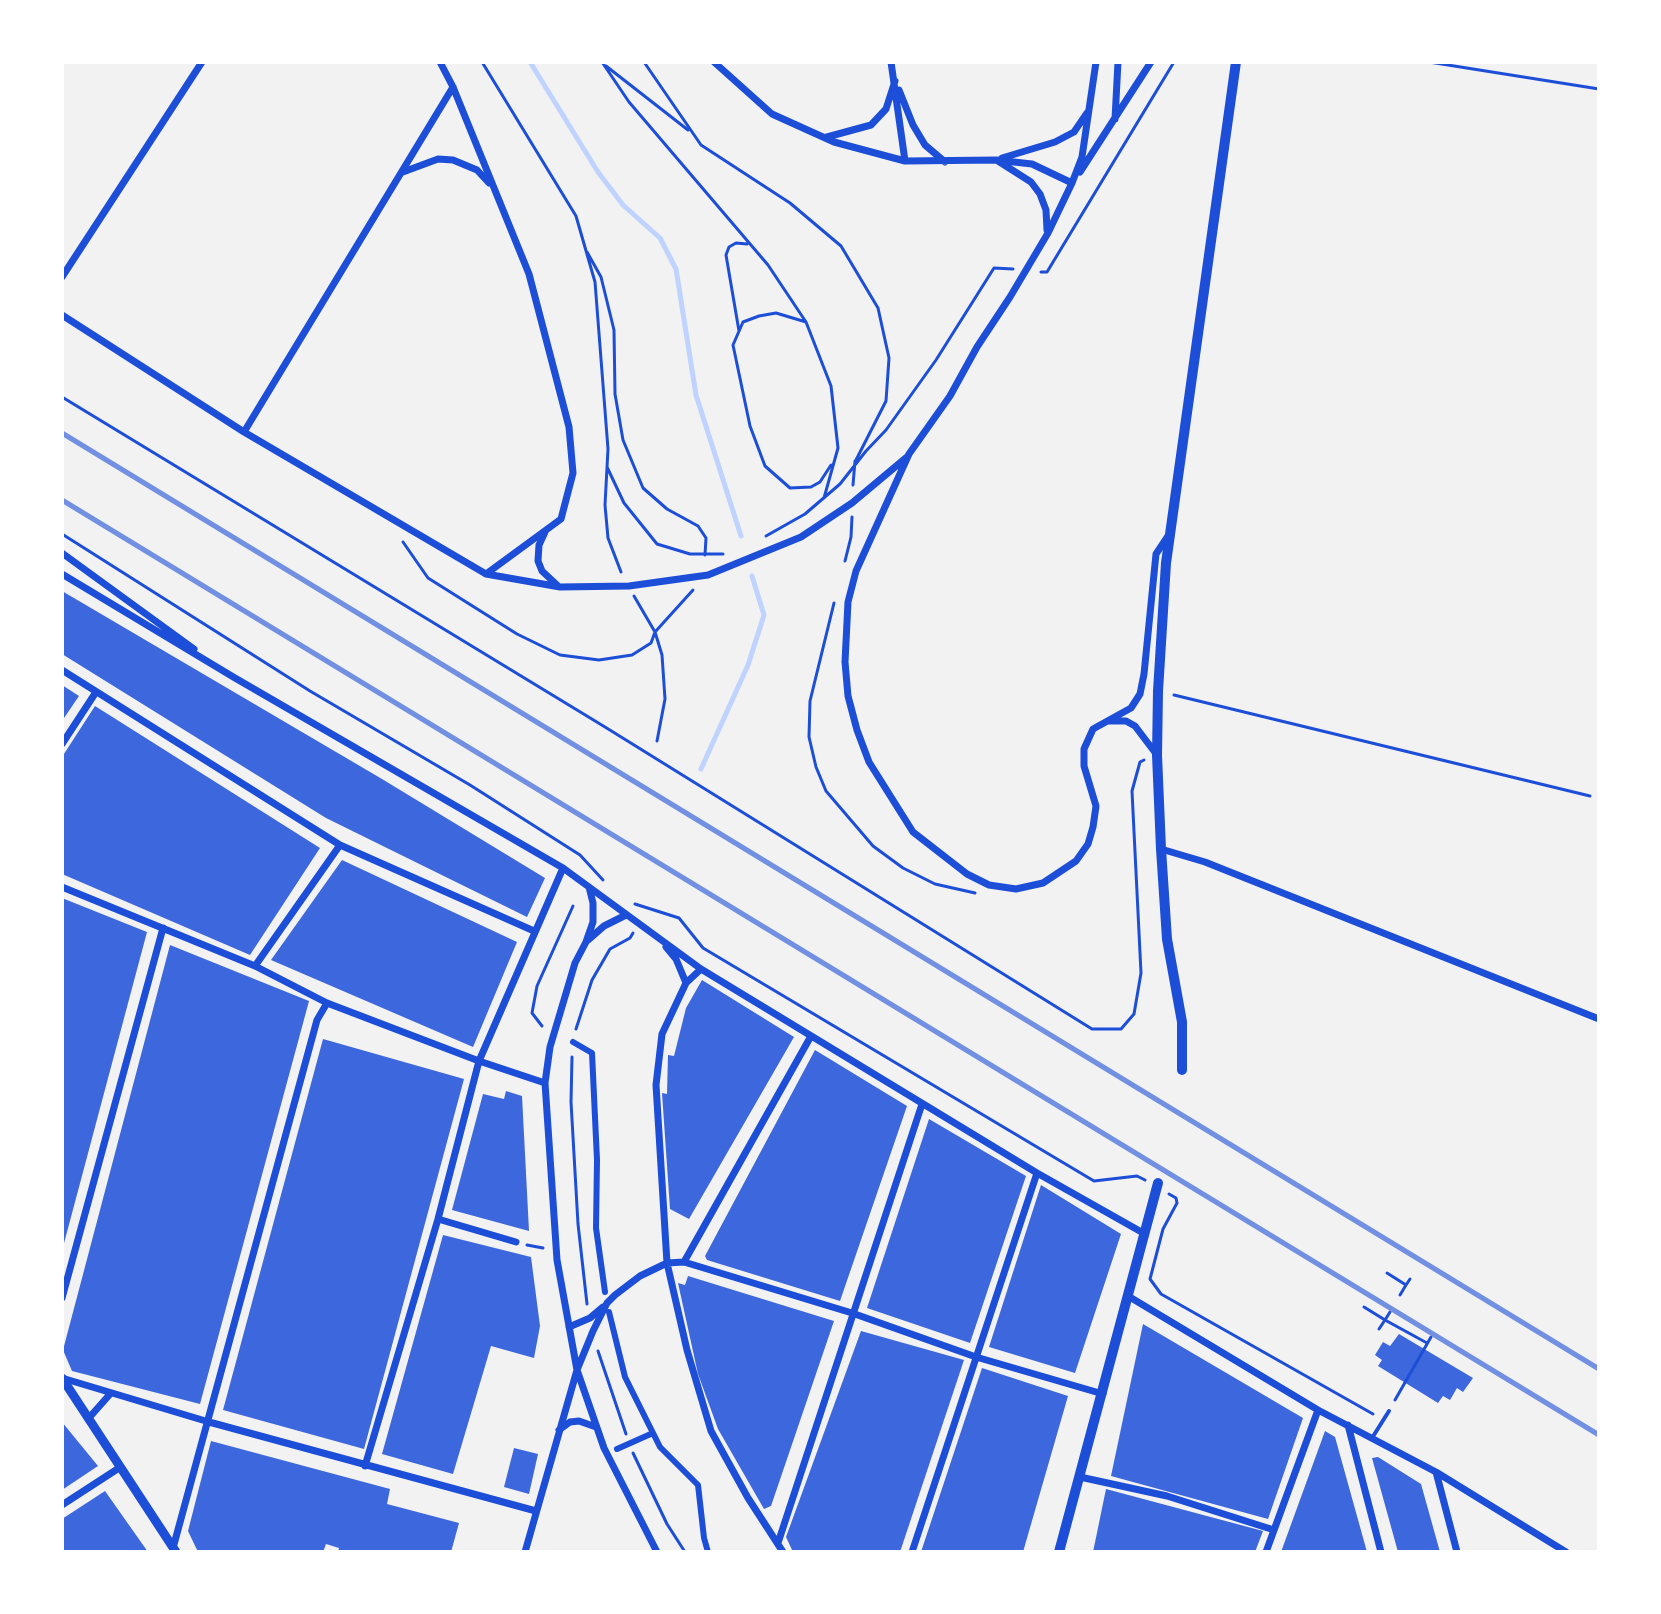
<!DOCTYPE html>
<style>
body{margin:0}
#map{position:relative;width:1661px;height:1614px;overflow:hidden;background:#f2f2f2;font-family:"IBM Plex Sans",sans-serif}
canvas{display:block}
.frame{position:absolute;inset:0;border:64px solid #fff;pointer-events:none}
</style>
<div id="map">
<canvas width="1661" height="1614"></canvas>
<div class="frame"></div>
</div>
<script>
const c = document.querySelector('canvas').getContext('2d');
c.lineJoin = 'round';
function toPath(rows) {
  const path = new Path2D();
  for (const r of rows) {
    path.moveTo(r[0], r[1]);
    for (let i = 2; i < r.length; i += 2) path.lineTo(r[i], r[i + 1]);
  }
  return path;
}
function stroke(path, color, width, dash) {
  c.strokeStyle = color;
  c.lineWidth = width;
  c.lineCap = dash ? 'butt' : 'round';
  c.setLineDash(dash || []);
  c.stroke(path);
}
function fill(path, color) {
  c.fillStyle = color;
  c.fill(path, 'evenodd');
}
stroke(toPath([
 [530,62,598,172,623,205,660,238,676,269,696,395,741,536],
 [701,769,748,665,764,615,752,576]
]), '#bfd3fe', 5);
fill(toPath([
 [62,591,382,779,545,878,527,917,326,818,62,654],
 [62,685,79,696,62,721],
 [95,706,320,848,250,955,62,874,62,757],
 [342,860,517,942,473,1047,271,960],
 [62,898,147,932,63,1247,62,1247],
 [170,945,309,1001,200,1404,72,1371,63,1350],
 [702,980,794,1037,689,1219,670,1209,662,1093,667,1094,668,1055,674,1056,686,1008],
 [323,1039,464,1079,364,1449,223,1410],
 [815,1050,907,1106,840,1301,707,1260,705,1256],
 [506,1091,522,1096,529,1231,452,1210,483,1094,504,1099],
 [929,1119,1026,1176,970,1343,867,1308],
 [1041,1185,1121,1234,1075,1373,989,1347],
 [443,1235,531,1257,540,1326,534,1358,491,1346,453,1474,382,1454],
 [688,1276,834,1321,771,1506,764,1509,718,1429,698,1374,678,1283,685,1285],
 [1143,1324,1303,1418,1268,1519,1111,1476],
 [861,1331,964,1360,900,1552,793,1552,786,1537],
 [1399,1334,1473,1378,1463,1392,1457,1388,1450,1400,1443,1396,1438,1403,1378,1366,1382,1360,1375,1355,1383,1342,1390,1346],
 [982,1368,1068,1396,1023,1552,921,1552],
 [62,1422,98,1466,62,1490],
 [1325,1431,1335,1437,1367,1552,1281,1552],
 [211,1441,390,1489,387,1504,459,1523,451,1552,338,1552,339,1548,326,1544,323,1552,198,1552,188,1531],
 [514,1448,538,1454,529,1494,504,1487],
 [1378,1457,1421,1484,1440,1552,1398,1552,1372,1458],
 [1106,1489,1263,1531,1255,1552,1093,1552],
 [105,1491,148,1552,62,1552,62,1519]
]), '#3d67dc');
stroke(toPath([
 [482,62,576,216,595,282,608,449,605,505,608,538,621,572],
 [602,62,629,102,768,265,806,322,831,386,838,448,824,498],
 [644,62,701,145,790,203,841,246,878,308,889,358,886,401,855,462],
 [1429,62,1599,89],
 [606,66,688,130],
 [587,252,601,277,614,330,615,394,623,440,643,488,667,509,698,526,706,538,705,555],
 [1041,272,1047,272,1174,62],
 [806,322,776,313,759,316,743,322,733,345,750,426,765,466,790,488,811,487,820,482,831,465],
 [739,331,726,255,729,247,736,243,747,244],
 [62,397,605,727,1092,1029,1121,1029,1134,1014,1141,973,1132,791,1140,762,1144,760],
 [607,467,624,503,657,544,690,554,723,554],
 [853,485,855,461],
 [62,534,310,691,470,785,580,855,603,880],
 [766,536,805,514,840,484,866,451,886,430,936,360,994,268,1013,269],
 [403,542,428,578,517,634,560,655,599,660,632,655,651,643,655,632,693,590],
 [845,561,851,537,852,517],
 [634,596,655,632,662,655,665,699,657,741],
 [834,603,810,701,809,737,816,767,826,791,873,846,903,868,935,884,975,893],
 [1174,695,1590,796],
 [635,904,679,918,703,948,1094,1181,1137,1176,1145,1180],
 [542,1026,532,1013,537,986,573,906],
 [576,1029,592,980,610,949,630,938,633,933],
 [572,1057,571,1102,578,1224,587,1304],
 [1169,1194,1176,1198,1177,1203,1163,1229,1150,1279,1161,1294,1373,1414],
 [527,1245,543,1248],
 [1387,1273,1406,1285,1410,1279],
 [1400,1295,1406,1285],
 [1364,1307,1385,1320,1390,1312],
 [1379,1329,1385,1320,1427,1343],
 [598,1351,626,1434],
 [1395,1400,1431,1337],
 [633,1453,667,1524,685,1552]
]), '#1d4ed8', 3);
stroke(toPath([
 [1372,1438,1389,1411]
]), '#1d4ed8', 4);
stroke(toPath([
 [573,1042,592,1053,597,1160,596,1228,605,1292],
 [609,1312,625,1377,660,1447,698,1485,704,1538,708,1552],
 [617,1449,653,1433]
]), '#1d4ed8', 6);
stroke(toPath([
 [714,62,772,114,834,142,905,161,996,160,1032,164,1072,183],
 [891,62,905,161],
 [1096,62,1082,157,1072,183,1048,233,1010,297,977,347,950,396,909,454,856,571,848,602,845,662,848,696,857,730,869,762,913,832,967,874,989,885,1016,889,1043,883,1076,861,1088,844,1093,827,1096,806,1084,766,1084,749,1093,729,1131,708,1140,694,1144,674,1156,554,1168,536],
 [899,90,913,125,925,145,945,162],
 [1115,119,1118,62],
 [827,137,871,125,886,109,895,81],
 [1002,158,1055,142,1074,132,1087,113],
 [998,161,1031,182,1040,194,1046,210,1047,230],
 [403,172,438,159,453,160,477,170,489,183],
 [1080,172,1151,62],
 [62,277,202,62],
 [62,315,244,432,486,574,561,519,573,473,569,427,529,274,453,87,440,62],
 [244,432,453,87],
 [545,532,539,545,538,561,542,571,558,586],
 [62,553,194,649],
 [62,574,235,678,563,868,701,969,1037,1173,1145,1234],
 [486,574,560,587,629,586,708,575,801,537,852,503,907,457],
 [62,670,340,845,534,931],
 [1110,721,1126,721,1135,726,1157,755],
 [62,744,96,692],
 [1161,849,1205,862,1599,1019],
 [62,887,255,966,327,1003,479,1061,545,1083],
 [589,887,593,903,593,922,586,942,575,963,550,1047,545,1083,557,1260,577,1370,604,1448,657,1552],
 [588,940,604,926,626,915],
 [666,947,676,959,686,983],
 [255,966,340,845],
 [701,969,686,983,662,1034,656,1085,667,1263,687,1350,711,1431,748,1498,783,1552],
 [438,1219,516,1242],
 [684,1262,811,1036],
 [1128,1296,1318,1410,1436,1472,1566,1552],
 [62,1298,163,928],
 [569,1327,590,1318,603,1307],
 [62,1378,209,1422,536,1511],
 [88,1419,111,1393],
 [1348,1425,1381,1552],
 [559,1430,570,1422,579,1421,596,1427],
 [365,1466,438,1219,479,1061,563,868],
 [1436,1472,1457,1552],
 [1080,1477,1167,1496,1274,1530],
 [62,1505,119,1468],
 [778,1543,922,1104],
 [173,1548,317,1020,327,1003],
 [525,1552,577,1370,593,1331,607,1303,615,1295,640,1276,667,1263,684,1262,852,1313,976,1357,1103,1394],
 [912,1552,1037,1173],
 [1266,1552,1318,1410]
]), '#1d4ed8', 7);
stroke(toPath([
 [62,1378,176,1552]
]), '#1d4ed8', 9);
stroke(toPath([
 [1182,1070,1182,1022,1167,939,1161,849,1157,755,1158,691,1166,563,1236,62],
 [1059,1552,1158,1183]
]), '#1d4ed8', 10);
stroke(toPath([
 [62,433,1599,1369],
 [62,500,1599,1435]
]), '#7290e2', 5);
</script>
